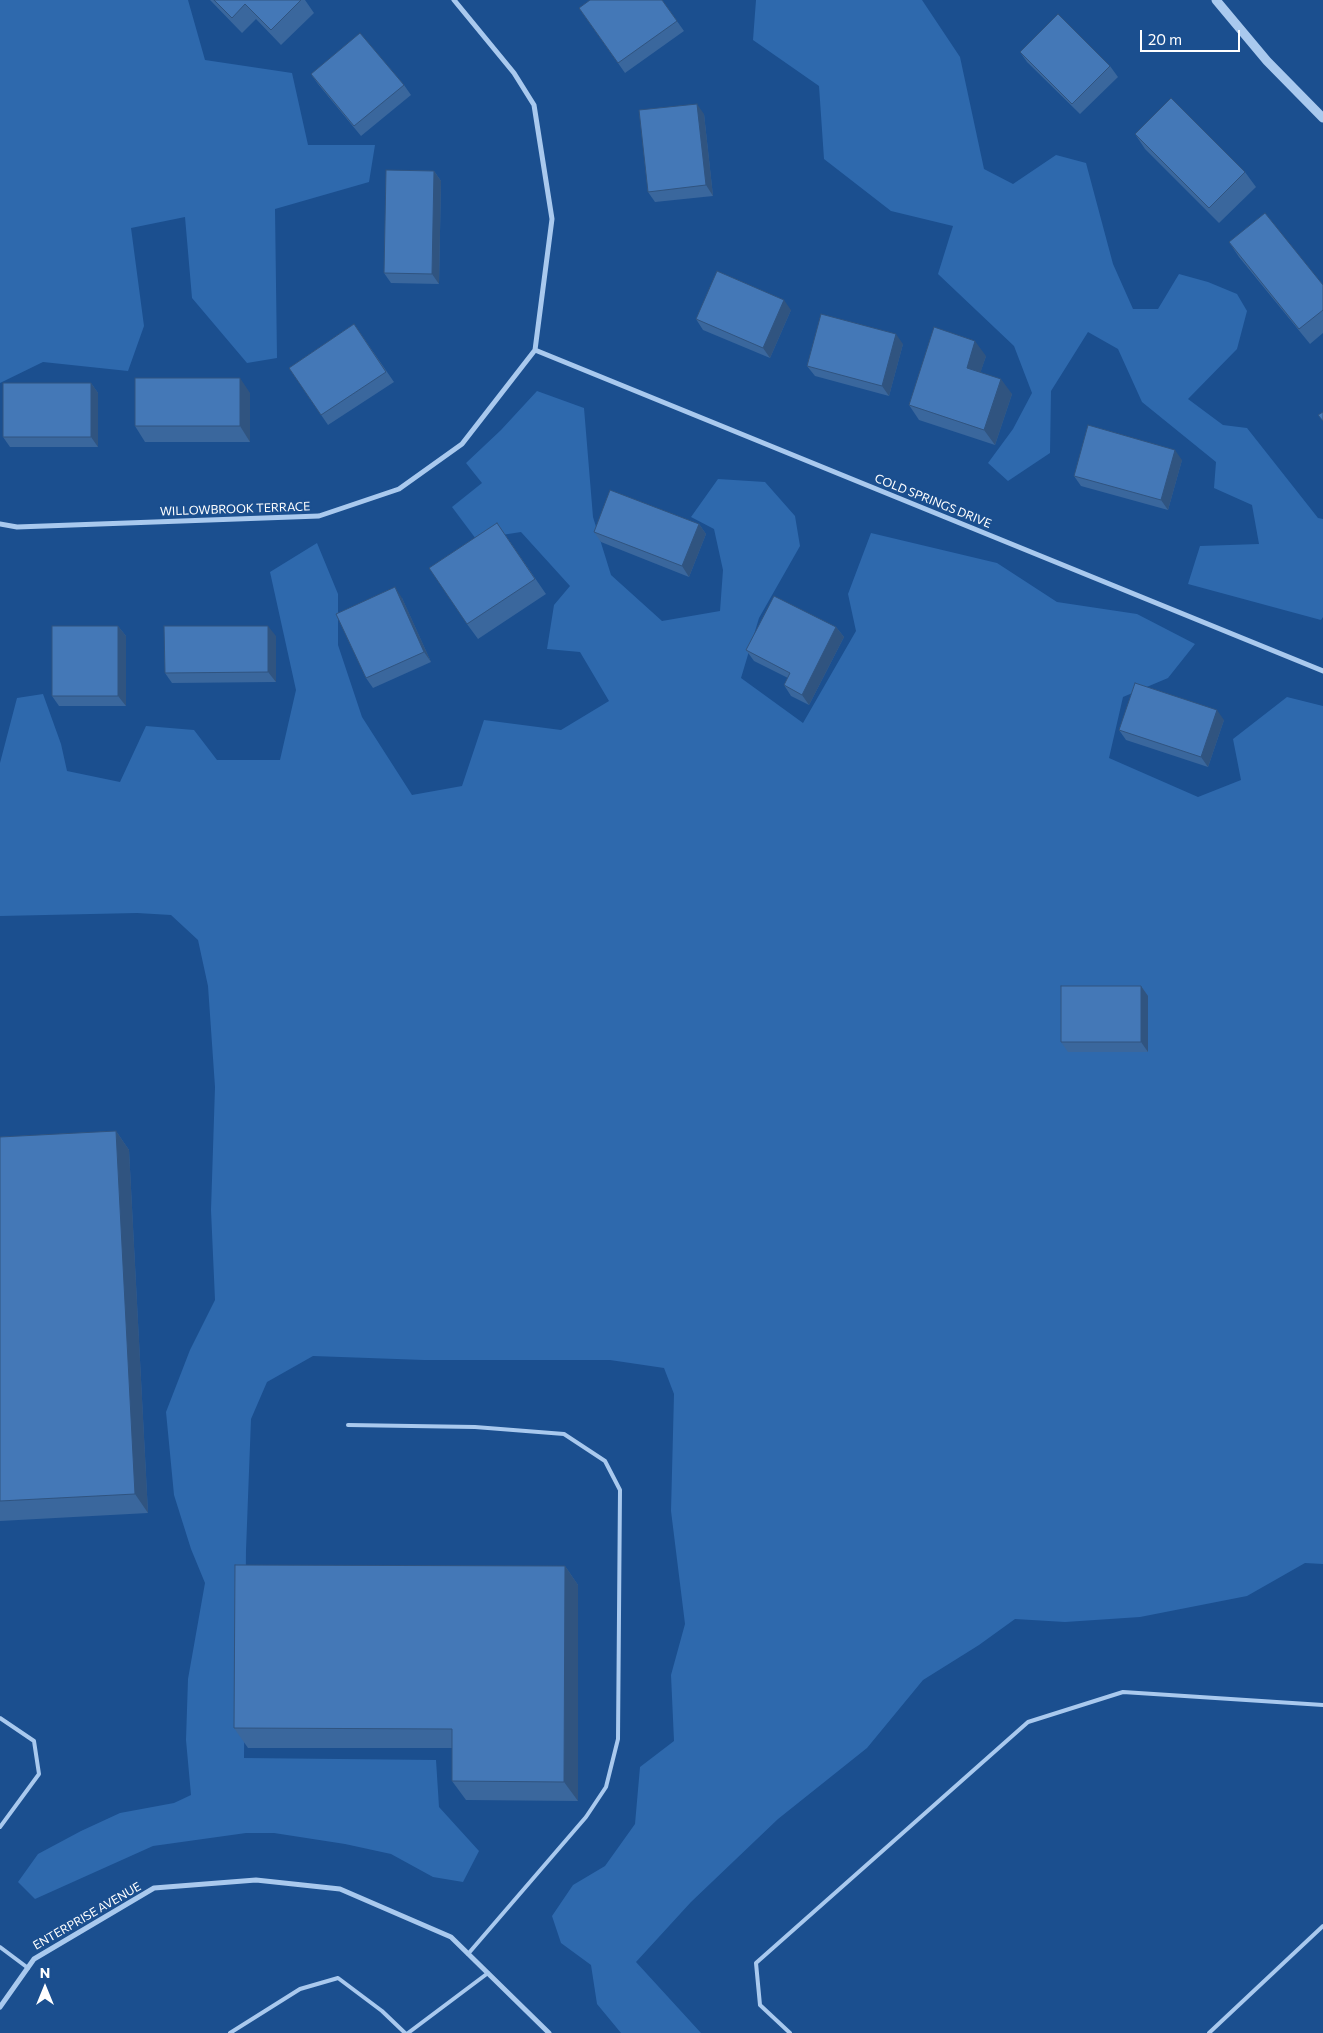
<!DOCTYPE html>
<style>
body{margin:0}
#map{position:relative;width:1323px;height:2033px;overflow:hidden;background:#1b4f8f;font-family:Commissioner,sans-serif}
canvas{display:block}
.north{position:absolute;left:20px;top:1963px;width:50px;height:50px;-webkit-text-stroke:4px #1b4f8f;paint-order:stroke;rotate:0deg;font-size:14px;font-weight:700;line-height:20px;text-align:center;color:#fff}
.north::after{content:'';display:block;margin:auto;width:18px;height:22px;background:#fff;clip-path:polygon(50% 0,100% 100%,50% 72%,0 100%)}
.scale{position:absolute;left:1140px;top:30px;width:100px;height:22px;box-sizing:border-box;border:2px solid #fff;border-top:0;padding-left:6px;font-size:15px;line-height:18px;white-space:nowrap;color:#fff;-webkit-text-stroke:4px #1b4f8f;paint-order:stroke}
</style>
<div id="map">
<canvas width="1323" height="2033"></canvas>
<div class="north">N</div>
<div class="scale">20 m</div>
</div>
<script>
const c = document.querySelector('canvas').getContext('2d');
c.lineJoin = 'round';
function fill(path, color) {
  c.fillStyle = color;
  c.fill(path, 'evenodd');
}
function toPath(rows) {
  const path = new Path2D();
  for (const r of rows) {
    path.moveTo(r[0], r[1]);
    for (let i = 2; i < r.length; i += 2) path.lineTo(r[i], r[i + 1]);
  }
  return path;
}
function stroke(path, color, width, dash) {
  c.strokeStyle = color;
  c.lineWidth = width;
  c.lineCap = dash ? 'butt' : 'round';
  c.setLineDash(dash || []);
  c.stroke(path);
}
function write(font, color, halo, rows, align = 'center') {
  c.font = font + ' Commissioner,sans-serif';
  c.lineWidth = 4;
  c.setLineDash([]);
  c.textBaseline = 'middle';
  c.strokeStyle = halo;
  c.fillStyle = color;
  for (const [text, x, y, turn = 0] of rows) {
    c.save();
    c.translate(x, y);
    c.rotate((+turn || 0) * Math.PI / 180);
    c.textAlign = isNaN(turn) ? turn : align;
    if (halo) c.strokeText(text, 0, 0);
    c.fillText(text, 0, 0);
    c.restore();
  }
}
fill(toPath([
 [0,0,188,0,205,60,292,73,308,145,375,145,369,182,275,209,277,358,247,363,192,298,185,217,131,228,144,326,128,371,43,362,0,383],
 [756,0,922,0,960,57,984,169,1013,184,1056,155,1086,163,1113,264,1133,309,1158,309,1179,274,1208,282,1237,294,1247,311,1237,349,1188,399,1223,425,1247,428,1318,518,1323,519,1323,617,1321,620,1188,584,1200,546,1259,544,1252,505,1214,488,1216,462,1142,402,1118,349,1088,332,1051,391,1050,453,1008,481,988,463,1013,429,1032,393,1014,346,938,274,953,226,891,211,824,159,819,86,753,40],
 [537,391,584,408,593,517,611,575,662,621,720,611,723,570,714,529,691,517,718,479,765,482,795,516,800,546,759,618,741,678,803,723,856,631,848,594,871,533,997,563,1057,602,1137,614,1195,644,1168,678,1123,697,1109,758,1198,797,1241,780,1233,739,1287,697,1323,706,1323,1564,1305,1563,1247,1596,1140,1617,1065,1622,1015,1619,979,1645,923,1680,867,1748,778,1819,691,1902,636,1962,701,2033,621,2033,597,2004,591,1965,561,1943,552,1916,573,1885,605,1866,635,1824,640,1767,674,1741,671,1675,685,1624,671,1511,674,1394,664,1368,610,1360,424,1360,313,1356,267,1382,251,1419,246,1550,244,1758,436,1760,439,1807,479,1851,463,1882,433,1877,391,1854,345,1844,274,1833,246,1833,153,1846,35,1899,18,1882,38,1854,81,1831,120,1813,174,1803,191,1795,186,1740,188,1679,205,1583,191,1549,174,1495,166,1412,190,1350,215,1300,211,1210,215,1087,208,986,198,940,171,915,137,913,0,916,0,763,17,698,43,694,61,744,67,771,120,782,146,726,194,730,217,760,280,760,296,690,270,572,317,543,338,594,338,645,362,717,412,795,462,786,484,720,561,730,609,701,580,652,547,649,554,605,570,586,521,532,476,539,452,507,482,483,466,463,501,430]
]), '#2e69ad');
stroke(toPath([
 [348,1425,475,1427,564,1434,605,1461,620,1490,618,1739,606,1787,586,1817,468,1954],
 [0,1718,34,1741,39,1774,0,1827],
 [0,1947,28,1968],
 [230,2033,300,1989,338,1978,382,2011,405,2033],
 [408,2033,488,1973],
 [790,2033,760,2005,756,1963,1028,1722,1123,1692,1323,1705],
 [1209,2033,1323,1926]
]), '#a9c9ee', 4);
stroke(toPath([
 [535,350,1323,671],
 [0,524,17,527,319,516,399,489,462,444,535,350,552,219,534,105,514,73,454,0],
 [0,2007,34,1959,154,1888,256,1880,340,1889,451,1937,549,2033]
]), '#a9c9ee', 5);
stroke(toPath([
 [1216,0,1267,61,1323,118]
]), '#a9c9ee', 9);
fill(toPath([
 [210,0,305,0,314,13,281,45,256,19,242,33],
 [662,0,684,31,625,73,579,8],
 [1020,52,1110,66,1118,77,1080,114,1027,62],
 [311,74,404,85,411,95,361,136,318,84],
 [704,114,713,196,655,202,648,192],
 [1135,134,1245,172,1256,187,1219,223,1145,149],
 [434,171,441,181,439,284,391,283,384,273],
 [1229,242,1323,285,1323,333,1310,344,1239,257],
 [791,310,770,358,703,330,696,319],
 [354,324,394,382,328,425,289,368],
 [903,344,889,396,815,376,807,366],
 [986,356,980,373,1012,394,995,445,919,420,909,405],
 [91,383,98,393,98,447,10,447,3,437],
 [250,393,250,442,145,442,135,426],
 [1182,460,1168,510,1081,486,1074,476],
 [497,523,546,594,478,639,467,624],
 [699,524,706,534,689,577,601,542,594,532],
 [402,598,431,662,373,688,366,678],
 [118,626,126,636,126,706,59,706,52,696],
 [836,627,844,637,809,705,791,696,784,685,788,678,754,661,746,650],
 [276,636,276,682,172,683,165,673],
 [1224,720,1208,767,1126,740,1119,730],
 [1141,986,1148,996,1148,1052,1068,1052,1061,1042],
 [116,1131,129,1150,148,1513,0,1521,0,1137],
 [565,1566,578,1585,578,1801,466,1800,452,1781,452,1748,248,1748,234,1728]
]), '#3a679d');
fill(toPath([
 [697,104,704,114,713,196,706,185],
 [434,171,441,181,439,284,432,274],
 [784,300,791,310,770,358,763,348],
 [896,334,903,344,889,396,882,386],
 [975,341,986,356,977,383,967,368],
 [240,378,250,393,250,442,240,426],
 [1001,379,1012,394,995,445,984,430],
 [91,383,98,393,98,447,91,437],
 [1175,450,1182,460,1168,510,1161,500],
 [699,524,706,534,689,577,682,566],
 [395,587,402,598,431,662,424,652],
 [118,626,126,636,126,706,118,696],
 [268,626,276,636,276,682,268,672],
 [836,627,844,637,809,705,802,695],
 [1217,710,1224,720,1208,767,1201,757],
 [1141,986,1148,996,1148,1052,1141,1042],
 [116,1131,129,1150,148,1513,135,1494],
 [565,1566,578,1585,578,1801,564,1782]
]), '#305480');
const building = toPath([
 [214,0,301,0,271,30,245,4,232,18,214,0],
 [590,0,662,0,677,21,618,63,579,8,590,0],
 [1058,14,1110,66,1072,104,1020,52,1058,14],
 [360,33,404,85,354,126,311,74,360,33],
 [1171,98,1245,172,1209,208,1135,134,1171,98],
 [697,104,706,185,648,192,639,110,697,104],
 [386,170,434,171,432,274,384,273,386,170],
 [1265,213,1323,285,1323,310,1299,329,1229,242,1265,213],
 [717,271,784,300,763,348,696,319,717,271],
 [821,314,896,334,882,386,807,366,821,314],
 [354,324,386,372,321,415,289,368,354,324],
 [934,327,975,341,967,368,1001,379,984,430,909,405,934,327],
 [135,378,240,378,240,426,135,426,135,378],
 [3,383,91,383,91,437,3,437,3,383],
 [1323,412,1323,421,1318,415,1323,412],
 [1088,425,1175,450,1161,500,1074,476,1088,425],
 [610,490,699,524,682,566,594,532,610,490],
 [497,523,535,579,467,624,429,568,497,523],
 [395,587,424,652,366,678,336,614,395,587],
 [774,596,836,627,802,695,784,685,790,673,746,650,774,596],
 [52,626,118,626,118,696,52,696,52,626],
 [164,626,268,626,268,672,165,673,164,626],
 [1135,683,1217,710,1201,757,1119,730,1135,683],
 [1061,986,1141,986,1141,1042,1061,1042,1061,986],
 [116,1131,135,1494,0,1501,0,1137,116,1131],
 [235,1565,565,1566,564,1782,452,1781,452,1729,234,1728,235,1565]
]);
fill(building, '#4478b7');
stroke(building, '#305480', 1);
write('12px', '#fff', '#1b4f8f', [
 ["COLD SPRINGS DRIVE",933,501,22],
 ["WILLOWBROOK TERRACE",235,509,-2],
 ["ENTERPRISE AVENUE",87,1916,-30]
]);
</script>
